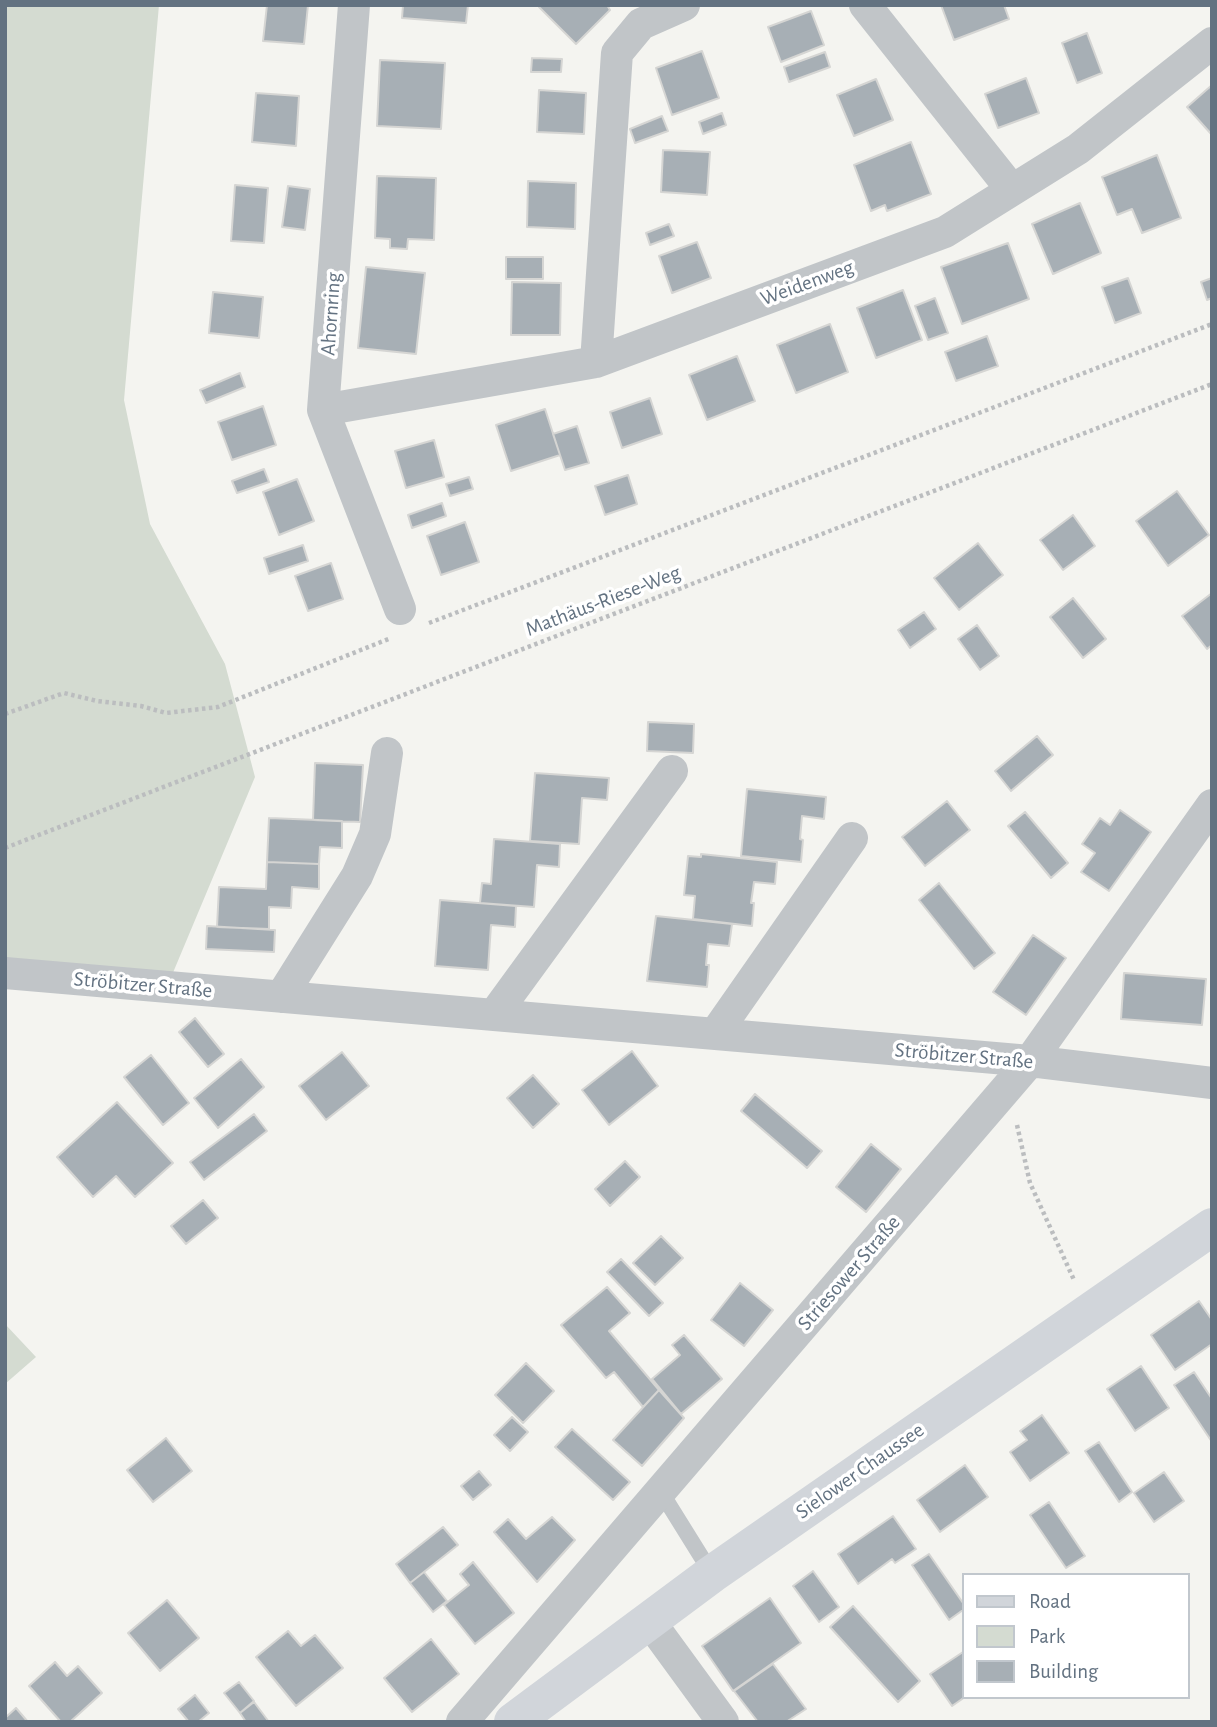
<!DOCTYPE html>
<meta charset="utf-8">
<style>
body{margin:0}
#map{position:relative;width:1217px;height:1727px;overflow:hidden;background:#f4f4f0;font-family:"Alegreya Sans",sans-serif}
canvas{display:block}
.frame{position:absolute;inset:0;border:7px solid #637281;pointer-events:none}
.legend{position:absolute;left:962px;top:1573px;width:228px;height:126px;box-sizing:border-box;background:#fff;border:2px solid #c1c7cd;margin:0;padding:9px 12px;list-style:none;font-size:21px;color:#637281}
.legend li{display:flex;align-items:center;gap:14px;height:35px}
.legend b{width:35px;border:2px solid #c1c7cd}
</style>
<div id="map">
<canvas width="1217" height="1727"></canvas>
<div class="frame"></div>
<ul class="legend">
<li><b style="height:9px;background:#d1d5da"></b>Road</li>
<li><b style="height:19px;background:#d4dbd1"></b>Park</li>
<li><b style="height:19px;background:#a7afb5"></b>Building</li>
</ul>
</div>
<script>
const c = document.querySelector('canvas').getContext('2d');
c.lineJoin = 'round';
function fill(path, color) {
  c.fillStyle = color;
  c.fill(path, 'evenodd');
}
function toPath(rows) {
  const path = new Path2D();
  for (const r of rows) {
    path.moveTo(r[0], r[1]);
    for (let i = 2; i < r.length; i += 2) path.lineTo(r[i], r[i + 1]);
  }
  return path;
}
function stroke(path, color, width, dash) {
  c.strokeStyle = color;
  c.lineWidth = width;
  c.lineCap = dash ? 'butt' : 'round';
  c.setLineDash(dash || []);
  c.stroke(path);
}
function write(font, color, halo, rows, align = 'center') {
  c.font = font + ' "Alegreya Sans",sans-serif';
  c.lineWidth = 7;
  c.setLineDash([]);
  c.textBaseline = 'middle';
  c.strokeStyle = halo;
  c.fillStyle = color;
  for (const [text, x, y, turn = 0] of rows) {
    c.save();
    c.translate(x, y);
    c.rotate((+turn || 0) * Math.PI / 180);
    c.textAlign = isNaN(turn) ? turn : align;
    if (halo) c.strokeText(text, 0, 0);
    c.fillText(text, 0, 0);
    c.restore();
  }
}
fill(toPath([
 [5,5,159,5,124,400,150,524,225,664,255,777,172,975,5,961],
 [5,1324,36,1357,5,1384]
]), '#d4dbd1');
const building = toPath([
 [267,5,308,5,304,44,263,41,267,5],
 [403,5,468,5,466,23,402,18,403,5],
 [541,5,607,5,610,10,576,44,539,7,541,5],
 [941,5,1004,5,1009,19,954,40,941,5],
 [811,11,824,45,781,62,768,27,811,11],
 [1087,33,1102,73,1077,83,1062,43,1087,33],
 [702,51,719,98,672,115,656,68,702,51],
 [825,52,830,67,789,82,784,67,825,52],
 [532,58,562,59,561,72,531,72,532,58],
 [380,60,445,63,441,129,377,126,380,60],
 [1026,78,1039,113,998,128,985,94,1026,78],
 [876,79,893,120,854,136,837,95,876,79],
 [1212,85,1212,135,1187,107,1212,85],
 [539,90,586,93,584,134,537,132,539,90],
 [256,93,299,96,296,146,252,142,256,93],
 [722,113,726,125,703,134,699,122,722,113],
 [662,116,668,131,635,143,630,129,662,116],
 [911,142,931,194,887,211,885,205,871,211,854,165,911,142],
 [663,150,710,152,707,195,661,192,663,150],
 [1157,155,1181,218,1142,233,1132,209,1117,215,1102,177,1157,155],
 [377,176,436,178,434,240,408,239,407,249,390,248,390,239,375,238,377,176],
 [528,181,576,183,575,229,527,227,528,181],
 [235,185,268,188,264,243,231,241,235,185],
 [288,186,310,189,305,230,282,227,288,186],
 [1080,203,1101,253,1053,274,1032,224,1080,203],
 [669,224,674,236,650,245,646,233,669,224],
 [697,242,711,278,672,293,659,256,697,242],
 [1008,243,1029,299,962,324,941,267,1008,243],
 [506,257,543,257,543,279,506,279,506,257],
 [366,267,425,273,416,354,358,348,366,267],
 [1128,278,1141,313,1115,323,1102,287,1128,278],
 [1212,278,1212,298,1207,300,1201,282,1212,278],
 [512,282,561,283,560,335,511,335,512,282],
 [903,290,922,340,876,358,857,308,903,290],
 [213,292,263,297,259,338,209,333,213,292],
 [935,298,948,333,928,340,915,306,935,298],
 [830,324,848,372,796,393,777,345,830,324],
 [987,336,998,366,956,381,945,352,987,336],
 [737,356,755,401,707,420,689,375,737,356],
 [240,373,245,387,206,403,200,390,240,373],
 [650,398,662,434,622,448,610,412,650,398],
 [263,406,276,445,232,460,218,422,263,406],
 [545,409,560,455,511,471,496,425,545,409],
 [577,426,589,463,565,470,553,434,577,426],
 [434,440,444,477,406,488,395,451,434,440],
 [264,469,269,482,237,493,232,481,264,469],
 [628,475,637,504,605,515,595,486,628,475],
 [469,477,473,489,450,496,446,484,469,477],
 [297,479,314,521,279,535,263,492,297,479],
 [1177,491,1209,535,1168,566,1136,521,1177,491],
 [442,503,446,516,412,528,408,515,442,503],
 [1073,515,1095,546,1063,570,1040,540,1073,515],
 [465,522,479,562,441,575,427,536,465,522],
 [978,543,1003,575,959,610,934,578,978,543],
 [303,545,308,561,269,574,264,558,303,545],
 [331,563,343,599,308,611,295,576,331,563],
 [1212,593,1212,645,1207,649,1182,616,1212,593],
 [1073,598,1106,639,1083,658,1050,617,1073,598],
 [924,612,936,629,910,648,898,630,924,612],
 [977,625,999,656,980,670,958,639,977,625],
 [648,722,694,724,693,753,647,751,648,722],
 [1037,736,1053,755,1011,791,995,771,1037,736],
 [315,763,363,765,360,822,313,820,315,763],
 [535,773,609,778,607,800,582,798,579,844,530,841,535,773],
 [747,789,826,797,824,819,802,816,800,839,803,840,801,862,741,856,747,789],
 [947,801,970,830,925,866,902,837,947,801],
 [1120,810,1151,832,1109,891,1081,872,1095,853,1082,844,1100,818,1110,825,1120,810],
 [1025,812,1068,863,1051,878,1008,826,1025,812],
 [269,818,342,821,342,848,320,847,319,864,267,862,269,818],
 [494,839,560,844,559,867,537,865,534,907,480,903,482,883,491,884,494,839],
 [701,854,777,862,775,884,754,882,751,903,754,903,752,926,693,919,695,896,684,895,688,856,701,857,701,854],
 [267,862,319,864,319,889,292,887,291,908,269,907,269,929,217,927,219,887,266,889,267,862],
 [939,883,995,953,974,969,919,900,939,883],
 [440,900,516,906,515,927,491,925,488,970,435,966,440,900],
 [656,916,732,924,729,946,708,944,706,965,709,965,707,987,647,981,656,916],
 [207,926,275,930,274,952,206,949,207,926],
 [1033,935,1066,958,1026,1015,993,992,1033,935],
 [1124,973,1206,979,1202,1025,1121,1019,1124,973],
 [195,1018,224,1054,208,1067,179,1032,195,1018],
 [632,1051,658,1086,609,1125,582,1090,632,1051],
 [342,1052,369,1086,326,1120,299,1086,342,1052],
 [151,1055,189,1103,163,1125,124,1077,151,1055],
 [241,1059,264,1087,218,1128,194,1098,241,1059],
 [533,1075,559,1104,533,1128,507,1098,533,1075],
 [755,1094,822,1151,807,1168,741,1111,755,1094],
 [117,1102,173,1163,135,1197,116,1176,93,1197,57,1157,117,1102],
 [254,1114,267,1131,204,1180,190,1162,254,1114],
 [871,1144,901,1169,866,1212,836,1187,871,1144],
 [625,1161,640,1177,610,1206,595,1189,625,1161],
 [203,1200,218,1218,186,1244,171,1226,203,1200],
 [661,1236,683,1258,655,1285,633,1263,661,1236],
 [621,1259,663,1303,649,1316,607,1272,621,1259],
 [740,1283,773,1310,744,1346,711,1320,740,1283],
 [607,1287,630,1313,609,1331,659,1390,643,1407,614,1372,606,1378,561,1325,607,1287],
 [1199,1301,1212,1320,1212,1344,1175,1370,1151,1335,1199,1301],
 [684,1335,722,1379,681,1414,652,1379,680,1355,672,1345,684,1335],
 [526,1363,554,1391,523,1423,495,1395,526,1363],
 [1141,1366,1169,1408,1135,1431,1107,1389,1141,1366],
 [1194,1372,1212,1399,1212,1442,1174,1385,1194,1372],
 [659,1390,684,1418,642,1466,613,1440,659,1390],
 [1042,1415,1069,1453,1030,1481,1010,1452,1027,1440,1020,1431,1042,1415],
 [512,1417,528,1432,510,1451,494,1435,512,1417],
 [572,1429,630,1482,613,1500,555,1447,572,1429],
 [166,1438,192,1471,153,1502,127,1470,166,1438],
 [1099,1442,1132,1492,1119,1502,1085,1451,1099,1442],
 [965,1465,988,1497,940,1532,917,1500,965,1465],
 [479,1471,491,1485,473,1500,461,1486,479,1471],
 [1164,1472,1184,1501,1154,1522,1134,1493,1164,1472],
 [1049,1502,1085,1556,1066,1568,1030,1515,1049,1502],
 [893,1516,916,1549,895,1563,892,1559,858,1584,838,1554,893,1516],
 [552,1517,575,1540,537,1582,494,1532,508,1519,526,1539,552,1517],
 [443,1527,458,1545,410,1583,396,1564,443,1527],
 [929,1554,963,1603,963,1610,949,1620,912,1565,929,1554],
 [473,1562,514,1613,475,1644,444,1605,469,1585,460,1574,473,1562],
 [813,1571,839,1607,819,1622,793,1586,813,1571],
 [424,1572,447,1601,433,1612,410,1583,424,1572],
 [770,1598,801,1643,733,1691,702,1646,770,1598],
 [167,1600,199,1638,160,1671,128,1633,167,1600],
 [853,1606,920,1681,898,1702,830,1627,853,1606],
 [288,1631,301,1646,315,1635,343,1668,296,1706,256,1657,288,1631],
 [431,1639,459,1674,412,1712,384,1678,431,1639],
 [963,1652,963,1697,965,1697,952,1706,930,1674,963,1652],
 [55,1662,67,1676,78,1666,102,1693,70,1722,61,1722,29,1686,55,1662],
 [773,1664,806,1709,786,1722,758,1722,734,1691,773,1664],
 [239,1682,254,1701,240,1713,224,1693,239,1682],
 [195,1695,209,1713,198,1722,189,1722,178,1709,195,1695],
 [254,1702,269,1722,246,1722,240,1713,254,1702],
 [16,1708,28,1722,5,1722,5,1718,16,1708]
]);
fill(building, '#a7afb5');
stroke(building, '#d5d5d3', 2);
stroke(toPath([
 [429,623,1212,324],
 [5,714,64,693,97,701,141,706,166,713,218,707,391,638],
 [5,848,1212,384],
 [1017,1125,1030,1183,1074,1280]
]), '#bbbdbf', 4.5, [3.5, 3.5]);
stroke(toPath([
 [661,1492,712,1574]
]), '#c1c5c8', 16);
stroke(toPath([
 [354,5,323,410,400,609],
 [865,5,1012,190],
 [596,362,617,53,641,24,684,5],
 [323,410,596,362,945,232,1078,149,1212,43],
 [5,973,1030,1061,1212,1083],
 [281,997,357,876,375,834,387,753],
 [494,1015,672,771],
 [715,1034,852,838],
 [650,1622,723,1722],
 [462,1722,1030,1061,1212,805]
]), '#c1c5c8', 32);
stroke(toPath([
 [513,1722,712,1574,1212,1227]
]), '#d1d5da', 38);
write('21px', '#637281', '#fff', [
 ["Weidenweg",807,283,-20],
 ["Ahornring",331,314,-86],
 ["Mathäus-Riese-Weg",603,601,-21],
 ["Ströbitzer Straße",143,985,5],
 ["Ströbitzer Straße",964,1056,5],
 ["Striesower Straße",849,1273,-49],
 ["Sielower Chaussee",860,1471,-35]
]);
</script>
